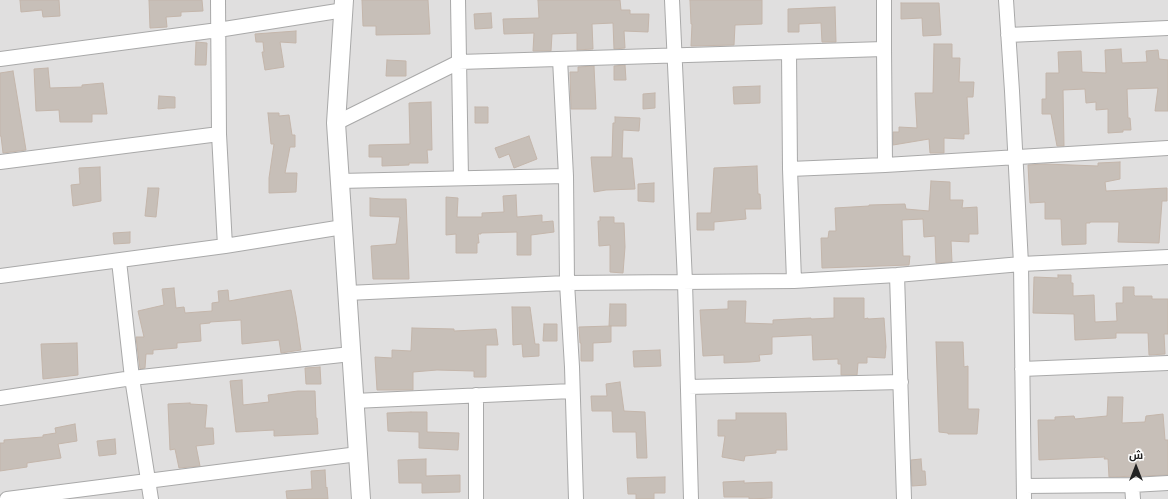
<!DOCTYPE html>
<meta charset="utf-8">
<style>
body{margin:0}
#map{position:relative;width:1168px;height:499px;overflow:hidden;background:#f2efe9;font-family:"DM Sans",Cairo,sans-serif}
canvas{display:block}
.north{position:absolute;left:1116px;top:447px;width:40px;height:40px;-webkit-text-stroke:3px #fff;paint-order:stroke;rotate:0deg;font-size:11px;font-weight:700;line-height:16px;text-align:center;color:#222}
.north::after{content:'';display:block;margin:auto;width:14px;height:18px;background:#222;clip-path:polygon(50% 0,100% 100%,50% 72%,0 100%)}
</style>
<div id="map">
<canvas width="1168" height="499"></canvas>
<div class="north">ش</div>
</div>
<script>
const c = document.querySelector('canvas').getContext('2d');
c.lineJoin = 'round';
function fill(path, color) {
  c.fillStyle = color;
  c.fill(path, 'evenodd');
}
function toPath(rows) {
  const path = new Path2D();
  for (const r of rows) {
    path.moveTo(r[0], r[1]);
    for (let i = 2; i < r.length; i += 2) path.lineTo(r[i], r[i + 1]);
  }
  return path;
}
function stroke(path, color, width, dash) {
  c.strokeStyle = color;
  c.lineWidth = width;
  c.lineCap = dash ? 'butt' : 'round';
  c.setLineDash(dash || []);
  c.stroke(path);
}
fill(toPath([
 [0,0,1168,0,1168,499,0,499]
]), '#e0dfdf');
const building = toPath([
 [20,0,59,0,60,16,43,17,42,10,21,12,20,0],
 [149,0,202,0,203,11,181,12,181,16,166,17,167,27,150,28,149,0],
 [362,0,428,0,430,34,376,35,376,26,363,26,362,0],
 [538,0,620,0,621,10,630,10,630,14,649,14,648,32,624,31,625,48,614,49,613,23,592,24,593,49,577,50,577,33,552,34,551,51,533,51,534,33,504,34,503,19,539,18,538,0],
 [690,0,762,0,762,24,735,25,734,45,691,46,692,24,691,24,690,0],
 [901,3,939,3,941,35,923,36,922,18,901,19,901,3],
 [835,7,836,42,822,42,821,23,799,24,799,32,788,32,788,9,835,7],
 [491,13,492,28,475,29,474,14,491,13],
 [296,31,296,43,280,42,284,67,265,70,262,52,264,52,263,42,256,42,255,34,296,31],
 [196,42,207,43,206,65,195,65,196,42],
 [934,44,952,44,952,58,960,58,959,82,974,82,973,97,967,97,969,134,964,134,964,139,944,138,944,153,930,153,929,139,893,145,893,132,899,132,899,127,917,128,915,93,933,93,934,44],
 [1121,49,1122,63,1147,62,1146,51,1158,50,1159,59,1168,60,1168,111,1155,111,1158,88,1127,89,1128,118,1130,118,1131,130,1123,130,1123,132,1108,133,1108,109,1096,110,1096,102,1086,103,1085,89,1063,90,1064,146,1057,146,1051,114,1042,114,1042,99,1046,99,1046,73,1059,73,1058,52,1081,51,1082,72,1106,73,1105,50,1121,49],
 [387,60,406,61,406,76,386,76,387,60],
 [625,65,626,80,614,80,614,66,625,65],
 [594,66,596,109,571,109,570,72,578,72,578,67,594,66],
 [48,68,50,88,82,87,82,85,103,83,107,114,92,114,92,122,60,122,59,110,36,111,34,69,48,68],
 [13,71,26,150,3,153,1,136,0,136,0,73,13,71],
 [760,86,760,103,734,104,733,87,760,86],
 [655,93,655,108,643,109,643,94,655,93],
 [159,96,175,97,175,108,167,108,158,109,159,96],
 [431,102,432,150,427,150,428,163,409,163,409,165,382,166,382,157,369,157,369,145,410,144,409,103,431,102],
 [475,107,488,107,488,123,475,123,475,107],
 [268,113,279,113,279,116,289,115,292,135,295,135,295,147,290,147,285,173,297,173,296,192,269,193,269,178,274,144,271,144,268,113],
 [615,117,640,118,639,131,623,130,622,158,632,158,635,189,606,190,594,192,591,157,612,157,613,123,615,123,615,117],
 [529,136,537,159,514,168,509,154,499,158,495,148,529,136],
 [1120,162,1120,179,1105,182,1106,191,1167,188,1167,201,1162,201,1159,243,1118,242,1119,222,1090,222,1090,223,1086,223,1086,244,1062,245,1061,219,1045,219,1045,202,1030,203,1028,165,1045,164,1098,166,1098,163,1120,162],
 [757,166,758,194,760,194,761,209,745,209,746,219,714,222,714,230,697,230,697,213,711,213,714,168,757,166],
 [100,167,101,201,73,206,71,185,80,184,79,168,100,167],
 [931,181,950,182,950,200,963,200,962,208,977,207,978,234,969,234,969,242,951,241,952,262,936,263,935,236,924,237,923,219,902,220,903,256,910,256,909,265,822,268,821,238,828,238,829,231,836,231,835,208,869,206,869,205,905,204,906,209,929,211,931,181],
 [654,183,654,202,638,201,638,184,654,183],
 [148,188,159,188,156,217,145,216,148,188],
 [516,195,517,217,542,215,542,222,553,221,554,232,531,235,531,255,517,255,517,232,481,233,481,234,478,234,479,243,477,243,477,253,456,253,456,234,446,235,446,197,458,198,457,217,482,217,482,213,504,212,503,196,516,195],
 [370,198,381,199,406,199,409,279,373,279,371,246,396,244,400,217,370,216,370,198],
 [600,217,614,217,614,223,624,223,625,247,623,273,610,272,610,245,599,246,598,221,600,221,600,217],
 [130,232,130,243,114,244,113,233,130,232],
 [1058,275,1071,275,1071,283,1073,283,1073,296,1094,295,1095,322,1117,321,1116,303,1123,303,1123,287,1134,287,1134,295,1135,296,1152,296,1152,299,1168,299,1168,334,1164,334,1165,354,1149,355,1148,333,1116,333,1116,338,1075,340,1074,314,1033,313,1034,277,1058,278,1058,275],
 [174,288,176,308,184,307,185,313,212,311,212,303,219,302,218,291,228,290,229,301,291,290,296,316,301,350,281,353,279,340,242,344,241,320,210,322,210,323,200,324,201,341,177,343,177,348,153,350,153,354,146,354,145,368,140,369,136,337,144,337,138,311,164,305,162,289,174,288],
 [834,298,864,298,864,319,868,318,868,319,884,318,886,347,885,358,867,357,867,363,858,363,857,375,841,375,841,364,838,364,838,359,813,360,812,335,772,337,772,354,759,355,760,361,750,362,724,363,724,355,703,356,700,310,728,309,728,301,746,301,745,323,773,324,773,320,811,318,811,319,834,318,834,298],
 [610,304,626,304,626,326,609,326,610,304],
 [512,307,530,307,535,344,539,344,539,356,523,357,522,344,513,345,512,307],
 [544,324,557,324,557,341,543,341,544,324],
 [611,326,611,342,593,343,593,361,581,361,581,343,580,343,579,327,611,326],
 [412,328,454,329,454,331,496,329,498,345,486,345,486,377,474,377,474,371,437,370,413,372,413,390,377,390,375,357,392,358,392,350,411,351,412,328],
 [936,342,963,342,964,367,968,366,968,409,979,409,977,434,948,434,948,433,939,432,936,342],
 [77,343,78,375,43,379,41,344,77,343],
 [660,350,661,366,634,367,633,351,660,350],
 [320,367,321,384,306,384,305,368,320,367],
 [242,380,243,405,269,402,268,395,298,391,315,391,316,418,317,418,318,434,274,436,274,430,236,432,230,381,242,380],
 [620,382,624,411,645,412,647,458,637,458,636,432,613,432,612,411,592,411,591,396,607,396,606,384,620,382],
 [1108,397,1123,397,1122,423,1145,422,1146,416,1163,414,1165,440,1168,440,1168,475,1109,477,1108,459,1104,459,1105,457,1039,460,1038,420,1055,420,1055,417,1074,416,1075,419,1107,416,1108,397],
 [190,403,190,404,207,405,205,428,213,428,214,444,196,446,200,466,179,468,175,449,170,450,168,404,190,403],
 [411,412,427,412,427,432,459,433,458,450,419,448,419,432,388,431,387,413,411,412],
 [736,413,786,413,787,450,776,450,776,453,745,456,744,461,722,457,725,436,718,436,718,420,736,420,736,413],
 [75,424,77,441,58,444,61,458,27,463,27,467,0,471,0,443,4,443,4,440,43,437,43,435,56,433,55,428,75,424],
 [115,439,116,454,99,456,97,441,115,439],
 [426,459,426,476,460,475,460,492,422,493,422,483,399,483,398,460,426,459],
 [921,459,922,471,925,471,926,485,912,486,911,460,921,459],
 [325,470,326,488,327,487,328,499,287,499,286,491,312,489,311,471,325,470],
 [665,477,665,493,654,493,654,499,636,499,636,494,628,494,627,478,665,477],
 [744,481,744,483,772,482,772,498,749,499,749,497,724,497,723,482,744,481]
]);
fill(building, '#c7bfb8');
stroke(building, '#c4b6ab', 1);
const minor = toPath([
 [218,0,219,134,225,246],
 [458,0,461,178],
 [672,0,685,282,691,499],
 [1006,0,1012,91,1021,264,1024,499],
 [1008,35,1168,28],
 [884,49,885,165],
 [789,52,790,169,794,281],
 [0,59,218,30,344,10],
 [560,59,566,176,567,283,572,367,576,499],
 [336,123,459,62,884,49,884,0],
 [0,162,219,134],
 [790,169,885,165,1168,148],
 [339,181,566,176],
 [119,261,132,378,151,499],
 [897,275,904,499],
 [0,276,225,246,343,227],
 [347,293,567,283,794,281,897,275,1021,264,1168,257],
 [1022,369,1168,363],
 [688,387,901,382],
 [0,398,132,378,351,354],
 [354,401,572,391],
 [1132,485,1133,499],
 [1024,486,1132,485,1168,483],
 [7,499,358,454],
 [476,499,476,395]
]);
const tertiary = toPath([
 [344,0,336,123,361,499]
]);
stroke(minor, '#a9a9a9', 16);
stroke(tertiary, '#a9a9a9', 20);
stroke(minor, '#fff', 14);
stroke(tertiary, '#fff', 18);
</script>
